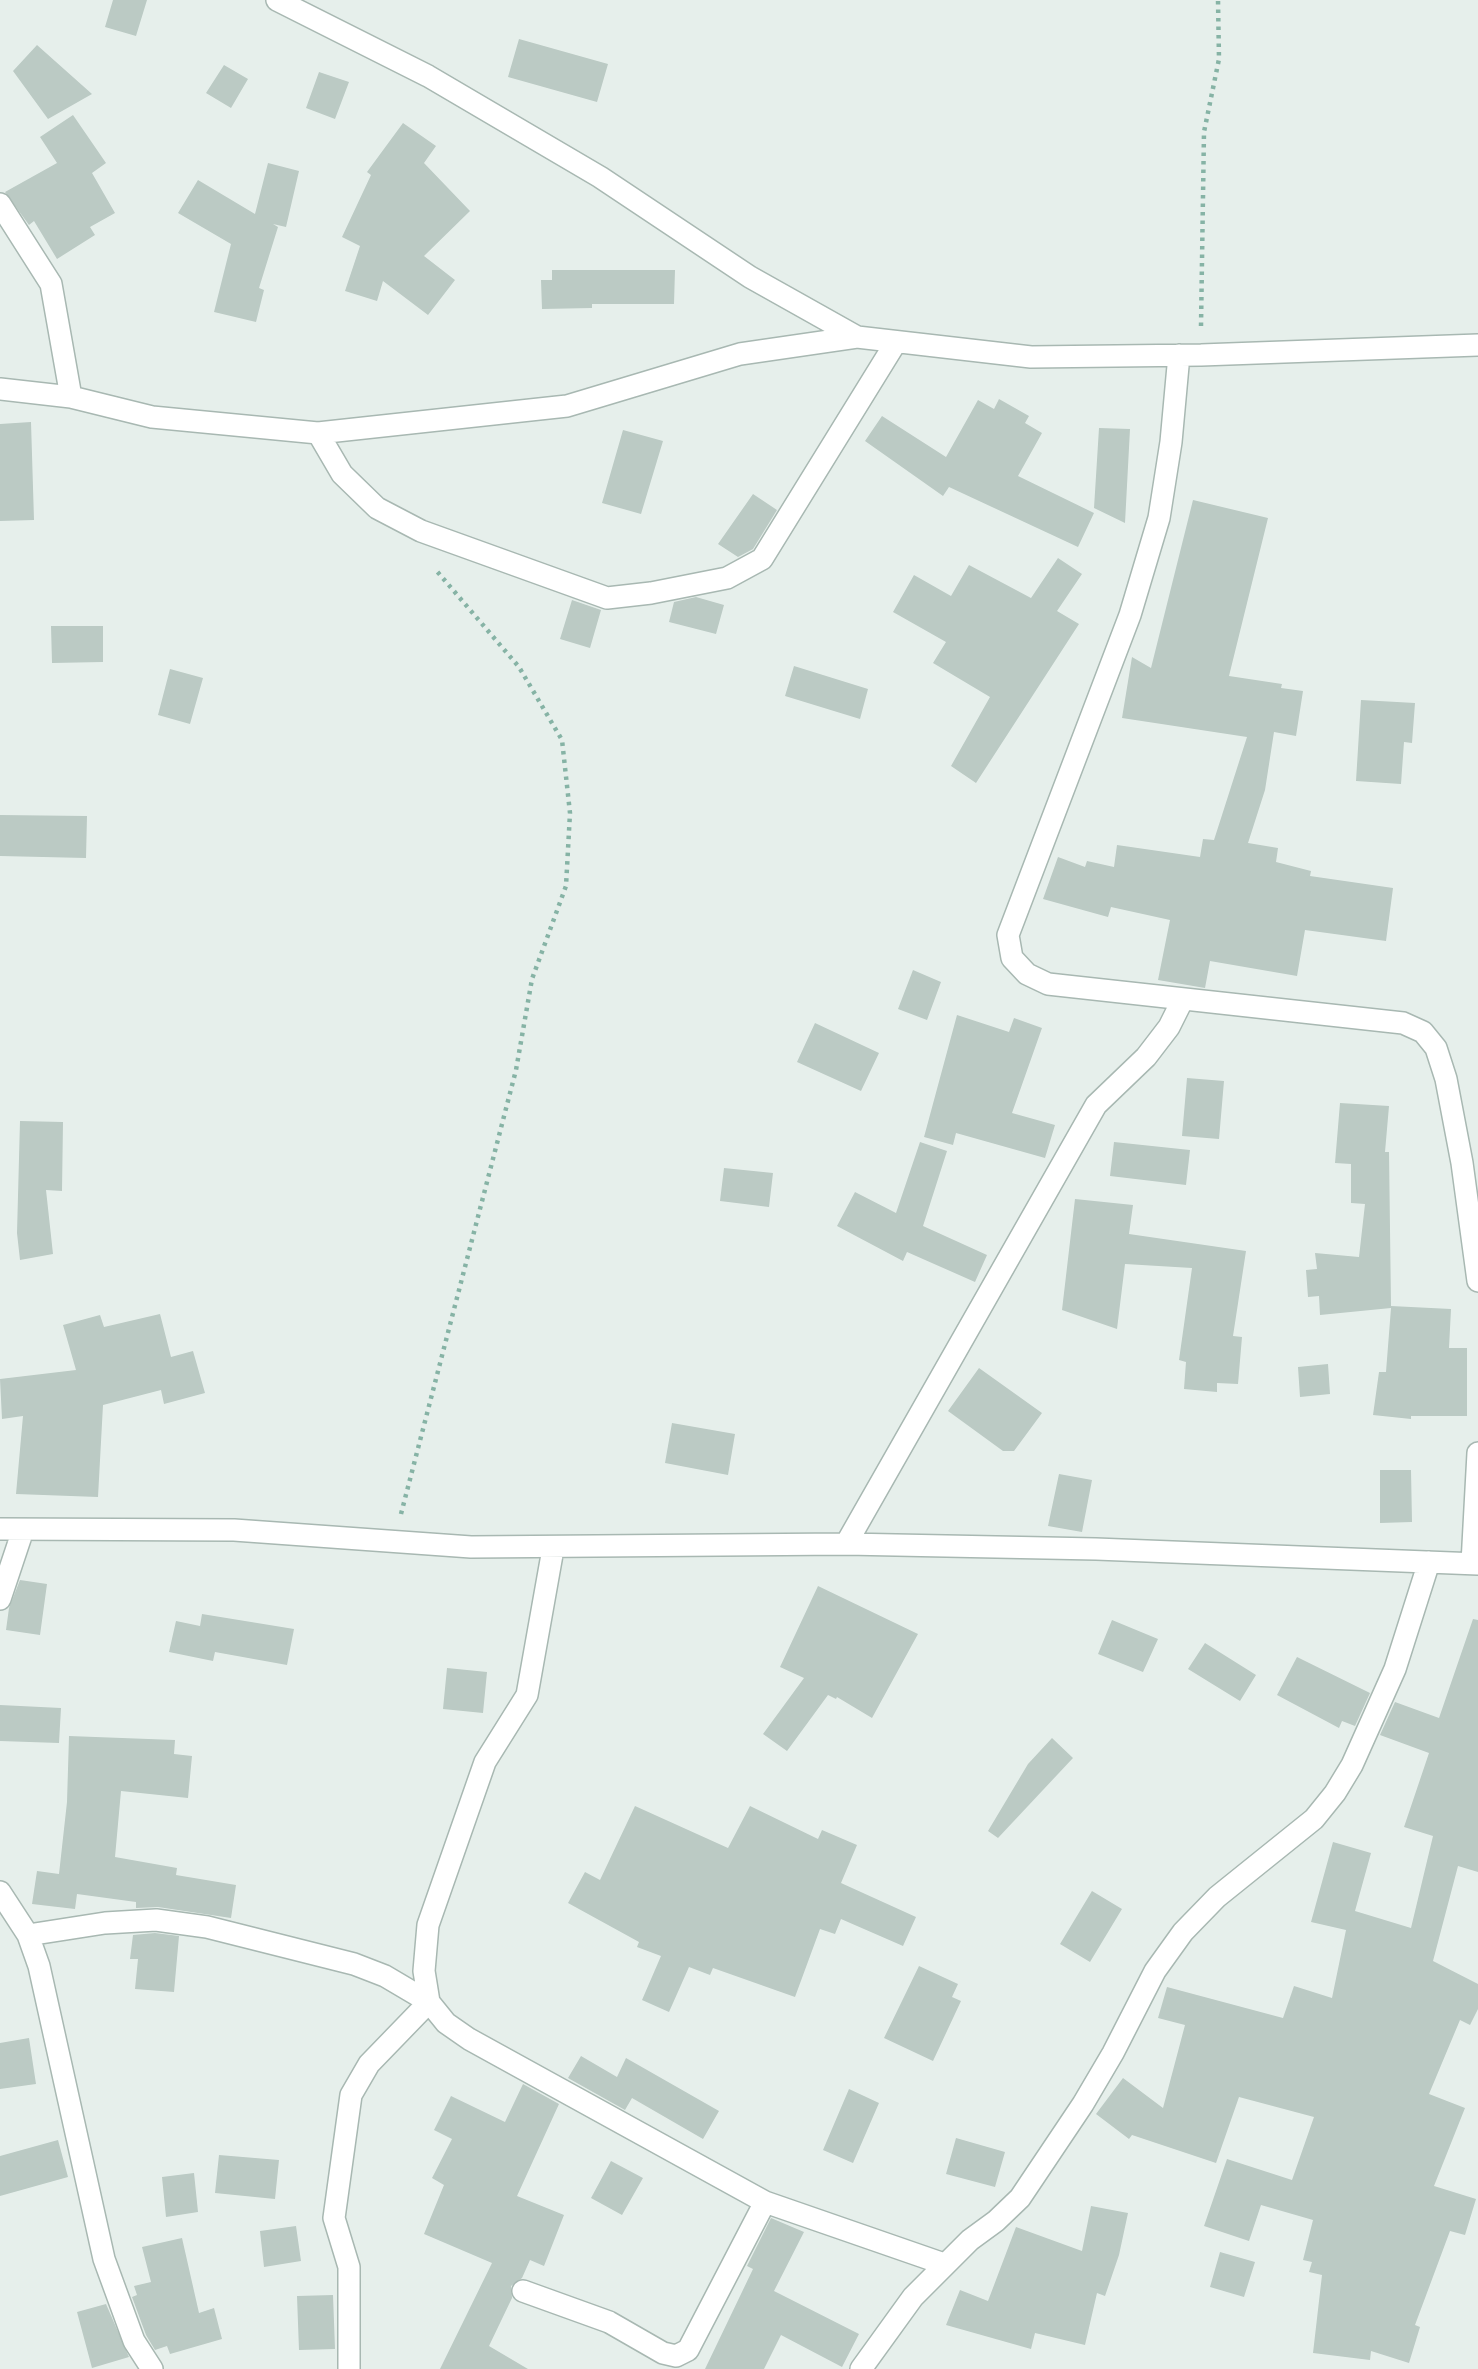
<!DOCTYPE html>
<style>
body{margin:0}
canvas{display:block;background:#e6efeb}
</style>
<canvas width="1478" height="2369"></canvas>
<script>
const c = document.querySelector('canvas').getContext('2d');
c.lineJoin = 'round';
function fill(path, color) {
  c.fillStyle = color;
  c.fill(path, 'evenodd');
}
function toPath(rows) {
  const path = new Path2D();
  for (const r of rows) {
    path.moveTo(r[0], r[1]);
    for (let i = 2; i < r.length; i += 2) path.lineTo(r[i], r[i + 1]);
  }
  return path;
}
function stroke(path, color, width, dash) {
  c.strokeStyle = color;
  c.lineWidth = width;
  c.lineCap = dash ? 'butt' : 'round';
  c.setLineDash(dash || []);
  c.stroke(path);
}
fill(toPath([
 [113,0,147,0,136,36,105,27],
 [519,39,608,64,597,102,508,77],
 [37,45,92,94,48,119,13,71],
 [224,65,248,79,231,108,206,93],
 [319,72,349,82,335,119,306,108],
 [73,115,106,163,92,173,115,213,90,227,95,235,57,259,34,221,29,225,5,192,57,163,40,137],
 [403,123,436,146,424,163,470,211,424,256,455,280,428,315,383,281,377,301,345,291,360,246,342,237,371,175,367,172],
 [268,163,299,171,286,227,273,224,278,227,259,288,264,290,256,322,214,312,231,244,178,213,198,180,255,214],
 [552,270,675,270,674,304,592,304,592,308,542,309,541,280,552,280],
 [999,399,1029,416,1025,423,1042,433,1018,476,1094,513,1078,547,949,487,943,496,865,441,882,416,946,457,978,400,994,409],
 [31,422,34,520,0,521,0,424],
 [1099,428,1130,429,1125,523,1094,508],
 [623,430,663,441,641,514,602,503],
 [753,494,777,510,753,549,738,557,718,544],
 [1193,500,1268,518,1229,676,1282,684,1281,688,1303,691,1296,736,1274,732,1265,790,1248,843,1278,848,1276,862,1311,871,1310,876,1393,888,1386,941,1305,930,1297,976,1210,961,1205,988,1158,980,1170,920,1111,907,1108,917,1043,899,1058,857,1085,867,1087,861,1114,867,1117,845,1200,857,1203,839,1214,840,1247,737,1122,718,1132,657,1151,668],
 [1058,558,1082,574,1057,611,1079,624,976,783,951,766,990,697,933,663,946,642,893,612,914,575,951,596,969,565,1031,598],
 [696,597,724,605,716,634,669,622,674,602],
 [572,600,601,610,590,648,560,639],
 [51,626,103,626,103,662,52,663],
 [794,666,868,689,860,719,785,696],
 [170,669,203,678,190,724,158,715],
 [1361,700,1415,703,1412,743,1404,742,1401,784,1356,781],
 [0,815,87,816,86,858,0,856],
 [913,970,941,982,927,1020,898,1009],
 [957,1015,1009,1032,1014,1018,1042,1028,1012,1113,1055,1125,1045,1158,956,1133,953,1145,924,1137],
 [815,1023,879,1053,861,1091,797,1062],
 [1187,1078,1224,1081,1219,1139,1182,1136],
 [1340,1103,1389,1106,1385,1152,1389,1152,1391,1306,1451,1309,1449,1348,1467,1348,1467,1416,1411,1416,1411,1419,1373,1415,1379,1372,1386,1372,1391,1308,1320,1315,1319,1296,1308,1297,1306,1270,1317,1269,1315,1253,1359,1257,1365,1204,1351,1203,1351,1164,1335,1163],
 [20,1121,63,1122,62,1191,46,1190,53,1254,20,1260,17,1233],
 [920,1142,947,1151,923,1226,987,1255,975,1282,907,1252,903,1261,837,1226,855,1192,896,1213],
 [1114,1142,1190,1150,1186,1185,1110,1176],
 [724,1168,773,1173,769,1207,720,1201],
 [1075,1199,1133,1205,1129,1234,1246,1251,1233,1336,1242,1337,1238,1384,1217,1383,1217,1392,1184,1389,1186,1362,1179,1360,1192,1268,1125,1264,1117,1329,1062,1310],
 [160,1314,171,1357,193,1351,205,1393,164,1404,161,1390,103,1405,98,1497,16,1494,23,1416,2,1419,0,1379,76,1370,63,1325,100,1315,104,1327],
 [1328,1364,1330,1394,1300,1397,1298,1367],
 [979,1368,1042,1413,1014,1451,1003,1451,948,1411],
 [672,1423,735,1434,728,1475,665,1463],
 [1380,1470,1411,1470,1412,1522,1380,1523],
 [1059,1474,1092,1480,1082,1532,1048,1526],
 [20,1580,47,1584,40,1635,6,1630,9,1608],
 [818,1586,918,1634,872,1718,837,1697,836,1699,828,1695,787,1751,763,1734,804,1678,780,1667],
 [202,1614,294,1629,287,1665,215,1652,213,1661,169,1652,176,1621,200,1626],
 [1473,1619,1478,1620,1478,1872,1458,1866,1433,1961,1478,1984,1478,2009,1470,2025,1460,2020,1429,2094,1465,2108,1434,2186,1476,2199,1465,2235,1450,2231,1415,2325,1420,2327,1409,2363,1371,2351,1370,2360,1313,2353,1322,2275,1309,2272,1312,2262,1303,2260,1313,2220,1261,2205,1249,2241,1204,2226,1227,2159,1292,2180,1314,2117,1239,2097,1216,2163,1132,2135,1129,2139,1096,2114,1123,2078,1163,2108,1185,2025,1158,2018,1167,1987,1283,2018,1294,1986,1332,1998,1346,1930,1311,1922,1333,1842,1371,1853,1355,1911,1411,1928,1433,1836,1404,1827,1429,1753,1380,1735,1395,1702,1439,1718],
 [1112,1620,1158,1639,1143,1672,1098,1654],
 [1205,1643,1256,1675,1240,1701,1188,1669],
 [1297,1657,1370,1693,1355,1726,1342,1721,1339,1728,1277,1695],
 [447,1668,487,1672,483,1713,443,1709],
 [0,1705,61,1708,59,1743,0,1741],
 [69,1736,175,1740,174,1754,192,1756,188,1798,121,1791,115,1857,177,1868,176,1875,236,1885,231,1918,158,1907,136,1908,136,1902,77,1894,75,1909,32,1904,37,1871,59,1874,67,1802],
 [1052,1738,1073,1758,998,1838,988,1831,1028,1764],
 [635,1806,728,1848,750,1806,818,1839,822,1830,857,1845,841,1883,916,1917,903,1946,841,1919,835,1934,820,1929,795,1997,713,1968,710,1975,689,1967,669,2012,642,2000,661,1956,637,1947,639,1942,568,1903,585,1872,600,1880],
 [1092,1891,1122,1909,1090,1962,1060,1944],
 [155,1933,179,1936,174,1992,135,1989,138,1959,130,1959,133,1935],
 [919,1966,958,1984,952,1997,961,2001,933,2061,884,2038],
 [29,2038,36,2084,0,2089,0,2043],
 [581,2056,617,2077,626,2058,719,2111,703,2139,632,2098,625,2110,568,2078],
 [523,2084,559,2104,517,2196,564,2215,544,2266,530,2260,522,2278,511,2286,512,2298,489,2346,528,2369,440,2369,492,2263,424,2234,444,2185,432,2178,452,2139,434,2130,451,2096,505,2122],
 [849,2089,879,2103,853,2163,823,2150],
 [956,2138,1005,2152,995,2187,946,2174],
 [58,2140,68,2177,0,2196,0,2156],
 [219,2155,279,2160,275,2199,215,2193],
 [611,2161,643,2178,622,2215,591,2198],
 [194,2173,198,2212,166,2217,162,2177],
 [1091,2206,1128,2213,1119,2255,1105,2296,1097,2293,1085,2345,1035,2333,1031,2349,946,2325,960,2290,988,2301,1016,2227,1082,2251],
 [771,2218,804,2232,774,2291,859,2334,842,2367,781,2335,764,2369,705,2369,753,2269,747,2266],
 [296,2226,301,2261,264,2267,260,2231],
 [182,2238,199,2313,214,2308,222,2339,170,2354,167,2346,155,2350,146,2335,132,2297,137,2295,134,2286,151,2282,142,2247],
 [1220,2252,1255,2262,1244,2297,1210,2287],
 [333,2295,335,2349,299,2350,297,2296],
 [106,2304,129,2357,92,2368,77,2312]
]), '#bbcac4');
const minor = toPath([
 [277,0,428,76,600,177,750,277,857,337],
 [0,204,51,284,71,397],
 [1179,355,1171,442,1159,518,1130,615,1008,935,1012,958,1027,974,1048,984,1403,1023,1423,1032,1436,1048,1446,1079,1462,1163,1478,1281],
 [0,389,71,397,152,417,318,433,567,406,740,354,857,337,1031,357,1201,355,1478,345],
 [318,433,342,474,377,508,421,531,607,598,651,593,727,578,762,559,896,342],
 [0,1529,234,1530,471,1547,846,1544,1096,1549,1478,1564],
 [846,1544,1096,1105,1146,1057,1169,1027,1183,999],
 [553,1549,527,1695,485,1762,428,1925,424,1971,429,2002,446,2023,469,2039,765,2202,944,2264],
 [1472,1563,1478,1453],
 [0,1599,23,1530],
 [0,1892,28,1935,39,1966,104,2259,134,2341,152,2369],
 [28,1935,105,1923,156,1920,207,1927,354,1964,385,1976,429,2002,369,2064,351,2095,334,2218,349,2267,349,2369],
 [523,2291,609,2322,663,2353,676,2356,688,2350,765,2202],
 [861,2369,913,2297,970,2240,996,2221,1020,2198,1083,2104,1113,2053,1155,1971,1183,1932,1217,1897,1314,1819,1335,1793,1352,1765,1395,1669,1429,1562]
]);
stroke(minor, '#a8b8b2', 24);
stroke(toPath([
 [1201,326,1204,132,1219,59,1218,0],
 [401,1514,516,1070,532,979,566,886,570,813,562,740,519,667,435,569]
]), '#86b3a5', 4.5, [3.5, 5]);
stroke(minor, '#fff', 21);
</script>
